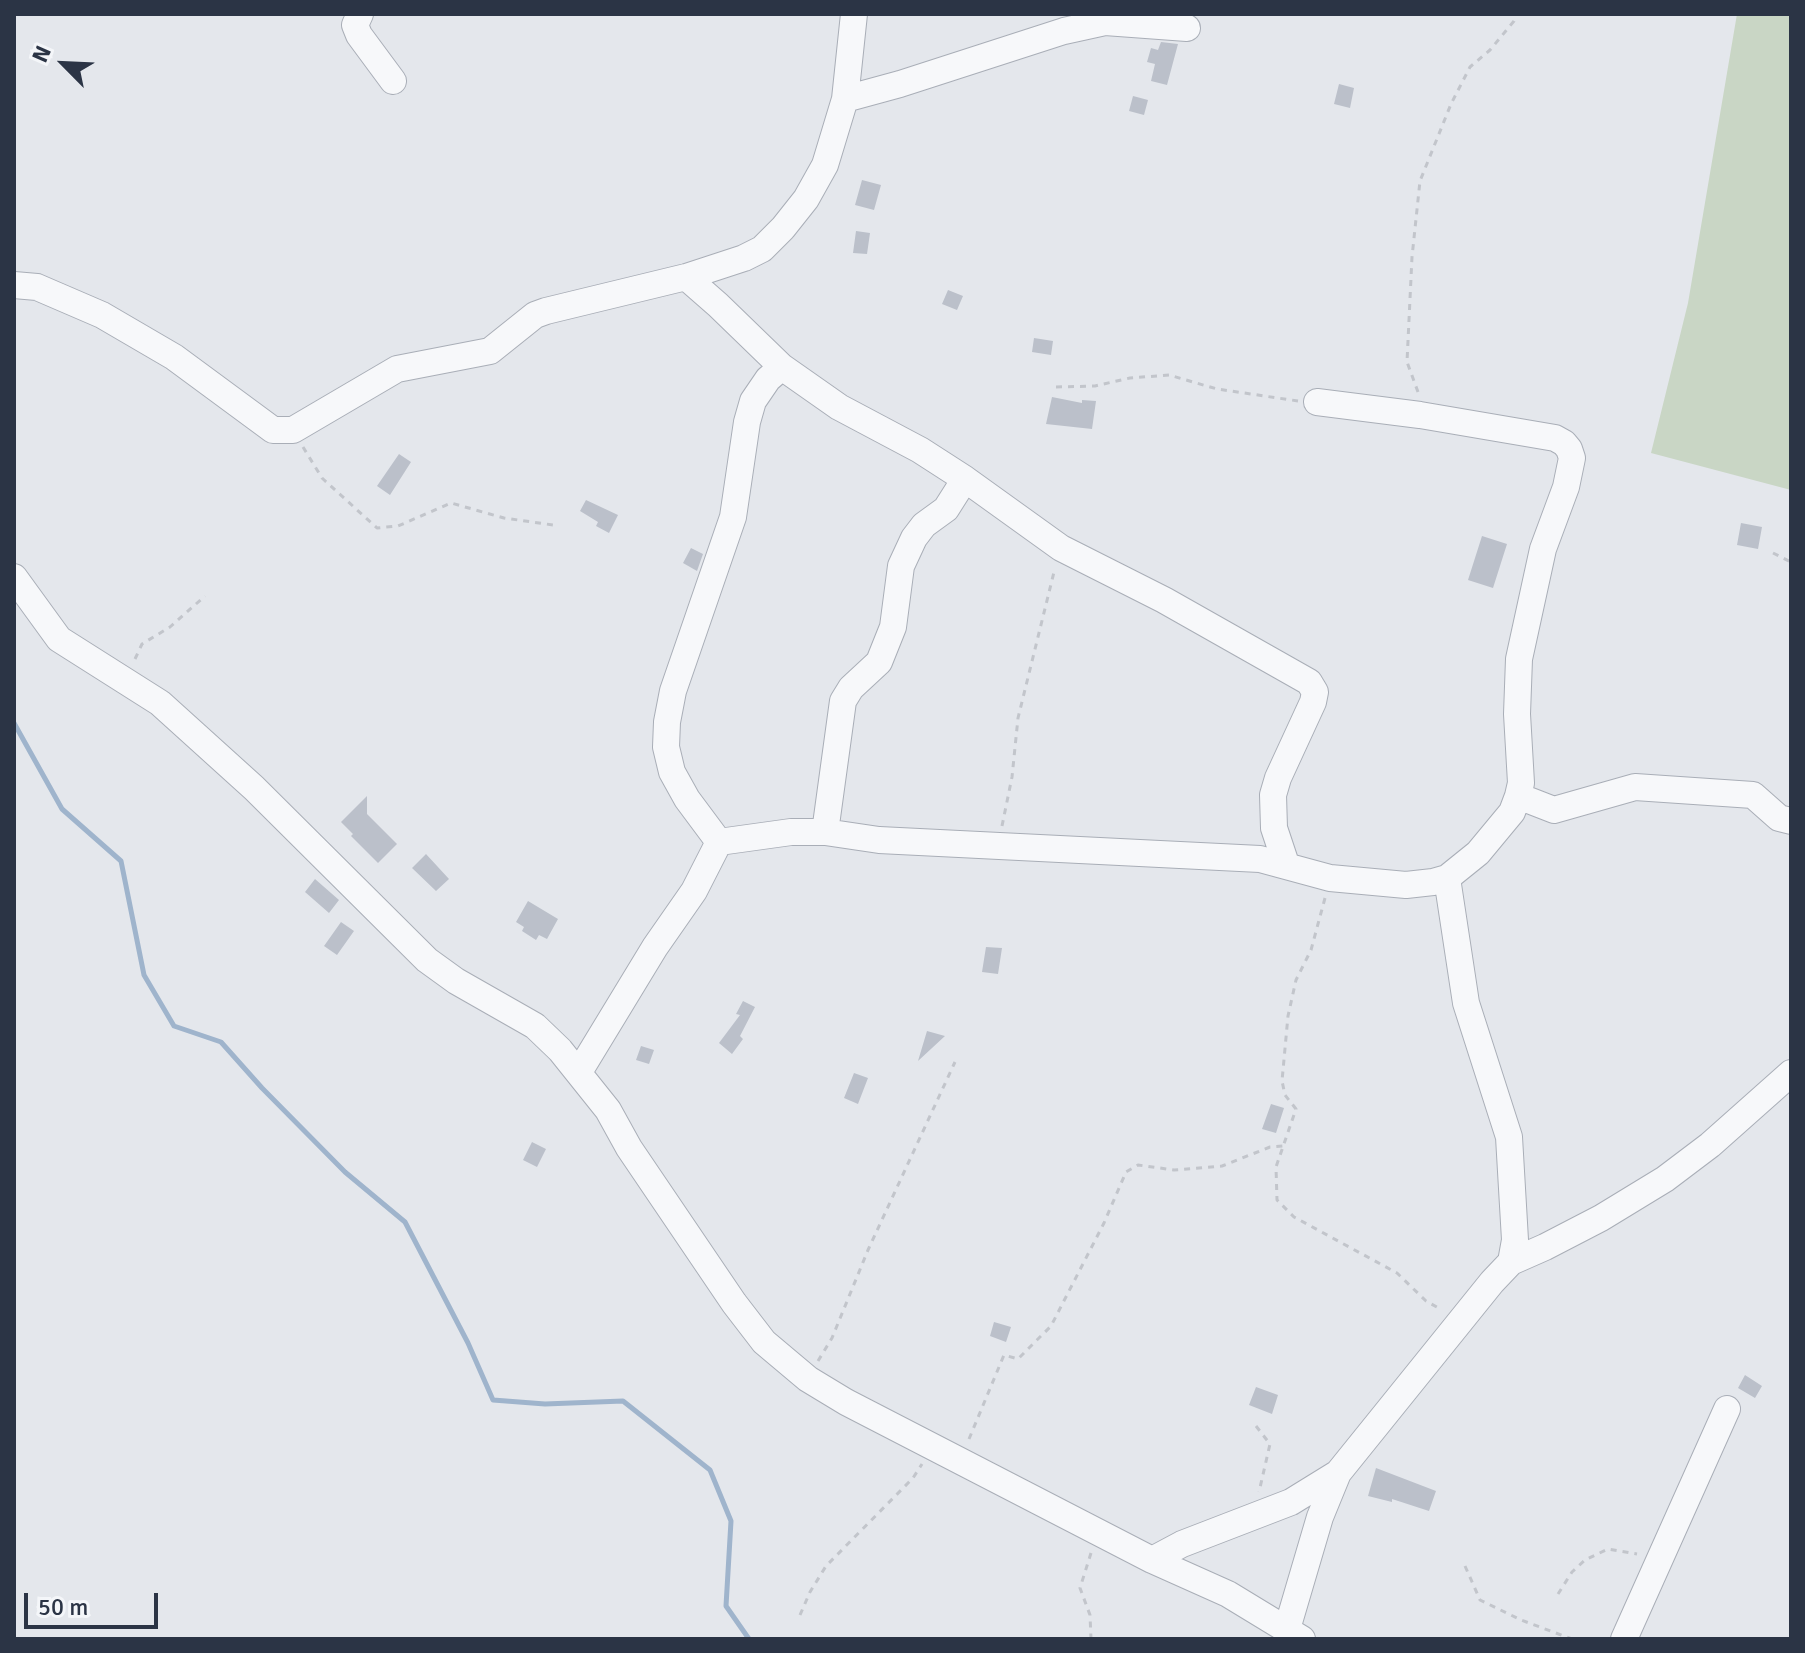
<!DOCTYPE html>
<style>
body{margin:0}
#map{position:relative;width:1805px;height:1653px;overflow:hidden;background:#e4e7ec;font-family:Signika,sans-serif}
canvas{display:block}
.frame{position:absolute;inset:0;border:16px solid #2b3445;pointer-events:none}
.north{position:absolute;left:24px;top:24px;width:80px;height:80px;-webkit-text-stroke:6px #f4f6f9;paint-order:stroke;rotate:294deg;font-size:22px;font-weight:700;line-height:32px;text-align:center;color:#2b3445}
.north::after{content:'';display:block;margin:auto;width:28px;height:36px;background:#2b3445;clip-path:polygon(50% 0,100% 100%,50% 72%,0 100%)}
.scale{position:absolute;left:24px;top:1593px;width:134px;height:36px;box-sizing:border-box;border:4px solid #2b3445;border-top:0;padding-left:10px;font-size:24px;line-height:28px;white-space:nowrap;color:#2b3445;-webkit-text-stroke:6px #f4f6f9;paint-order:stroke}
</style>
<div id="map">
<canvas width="1805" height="1653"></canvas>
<div class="frame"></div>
<div class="north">N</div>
<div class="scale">50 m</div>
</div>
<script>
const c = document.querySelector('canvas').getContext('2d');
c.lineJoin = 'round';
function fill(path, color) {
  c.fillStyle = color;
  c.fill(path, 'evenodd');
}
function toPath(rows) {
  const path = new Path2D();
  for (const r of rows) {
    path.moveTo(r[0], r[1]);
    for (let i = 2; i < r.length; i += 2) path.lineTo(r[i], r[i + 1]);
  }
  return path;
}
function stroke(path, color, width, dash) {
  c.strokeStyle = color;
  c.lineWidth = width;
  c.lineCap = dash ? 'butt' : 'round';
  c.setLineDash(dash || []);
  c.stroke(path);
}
fill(toPath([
 [1737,14,1791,14,1791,490,1651,453,1688,303]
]), '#c9d6c5');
stroke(toPath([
 [14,723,62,809,121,861,144,975,174,1026,221,1042,262,1088,345,1172,405,1222,468,1343,493,1400,545,1404,623,1401,710,1470,731,1521,726,1606,749,1639]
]), '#9fb4cc', 5);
fill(toPath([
 [1161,42,1178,44,1167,85,1151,81,1155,64,1147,62,1151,48,1158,50],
 [1339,84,1354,88,1350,108,1334,104],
 [1133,96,1148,100,1144,115,1129,111],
 [862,180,881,185,874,210,855,205],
 [856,231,870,233,867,254,853,253],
 [948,290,963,296,957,310,942,304],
 [1034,338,1053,341,1051,355,1032,352],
 [1052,397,1082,403,1082,400,1096,401,1092,429,1046,424],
 [399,454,411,462,390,495,377,486],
 [586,500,618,515,609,533,596,526,598,522,580,511],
 [1741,523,1762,527,1758,549,1737,545],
 [1482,536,1507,544,1493,588,1468,580],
 [691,548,703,554,697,571,683,563],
 [367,796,367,814,397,844,378,863,351,836,353,834,341,822],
 [426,854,449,879,436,891,412,868],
 [315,879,339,900,329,913,305,892],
 [528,901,558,919,547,939,539,935,536,940,522,931,524,927,516,922],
 [341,922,354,931,337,955,324,946],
 [986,947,1002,948,998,974,982,972],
 [743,1001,755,1007,740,1036,743,1039,732,1054,719,1043,740,1015,736,1014],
 [927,1031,945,1036,918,1061],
 [641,1046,654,1050,649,1064,636,1060],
 [854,1073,868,1078,858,1104,844,1098],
 [1271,1104,1284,1108,1276,1133,1262,1129],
 [532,1142,546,1149,537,1167,523,1160],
 [994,1322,1011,1327,1006,1342,990,1336],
 [1745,1375,1762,1386,1755,1398,1738,1388],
 [1256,1387,1278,1395,1272,1414,1249,1405],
 [1376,1468,1436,1491,1429,1511,1392,1499,1392,1502,1368,1496]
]), '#bbc0ca');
const minor = toPath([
 [360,14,355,25,359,35,393,81],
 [845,99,900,84,1064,31,1105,22,1187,28],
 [686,277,718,305,782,367,768,379,753,401,747,422,733,517,673,691,667,722,666,747,672,772,687,799,719,842],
 [14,285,37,287,102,315,174,357,273,430,293,430,397,369,490,351,535,315,546,311,686,277,744,258,762,249,783,228,806,199,825,165,845,99,854,14],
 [782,367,839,407,920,450,965,479,1061,548,1164,600,1309,682,1315,692,1313,702,1278,778,1273,795,1274,828,1286,864],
 [14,577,59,639,160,703,254,788,427,960,456,981,535,1026,560,1050,608,1110,629,1148,734,1303,764,1342,808,1379,846,1402,1152,1560,1228,1594,1302,1639],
 [1518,796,1554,810,1635,787,1753,795,1779,818,1791,821],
 [825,832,843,701,851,688,879,662,893,627,901,566,914,538,924,525,946,509,965,479],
 [1447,878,1466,1003,1509,1137,1515,1240,1511,1262],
 [579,1072,655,947,694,891,719,842,791,832,825,832,879,840,1260,859,1330,878,1406,885,1433,882,1447,878,1478,853,1512,812,1518,796,1521,783,1517,714,1519,659,1543,549,1566,487,1572,458,1569,449,1564,443,1555,438,1420,415,1317,402],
 [1152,1560,1182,1544,1291,1502,1338,1473],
 [1287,1629,1320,1517,1338,1473,1492,1282,1511,1262,1545,1247,1601,1218,1665,1179,1710,1145,1791,1073],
 [1624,1639,1727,1409]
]);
stroke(minor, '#a9aeb7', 28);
stroke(toPath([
 [1056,387,1095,386,1130,378,1169,375,1217,389,1298,401],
 [1418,392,1407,362,1412,257,1420,181,1451,104,1470,67,1490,50,1514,21,1516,14],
 [303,447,322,478,377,528,398,526,451,503,504,518,553,525],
 [1773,553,1791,562],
 [135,659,142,644,170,627,205,596],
 [1002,826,1012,777,1018,718,1055,568],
 [1325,898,1311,950,1296,980,1288,1016,1282,1081,1285,1095,1296,1109,1276,1167,1277,1200,1294,1217,1397,1273,1426,1301,1442,1310],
 [818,1361,832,1338,868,1250,955,1062],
 [1256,1426,1270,1444,1259,1492],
 [969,1439,1004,1355,1018,1359,1051,1326,1104,1223,1126,1172,1138,1165,1174,1170,1222,1166,1270,1147,1283,1146],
 [1091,1553,1080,1588,1090,1615,1091,1639],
 [1465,1566,1480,1600,1521,1620,1572,1639],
 [1558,1594,1572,1572,1585,1560,1608,1549,1637,1554],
 [800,1615,810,1592,826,1566,913,1478,922,1464]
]), '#c2c5cb', 3, [6, 6]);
stroke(minor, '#f7f8fa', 26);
</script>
